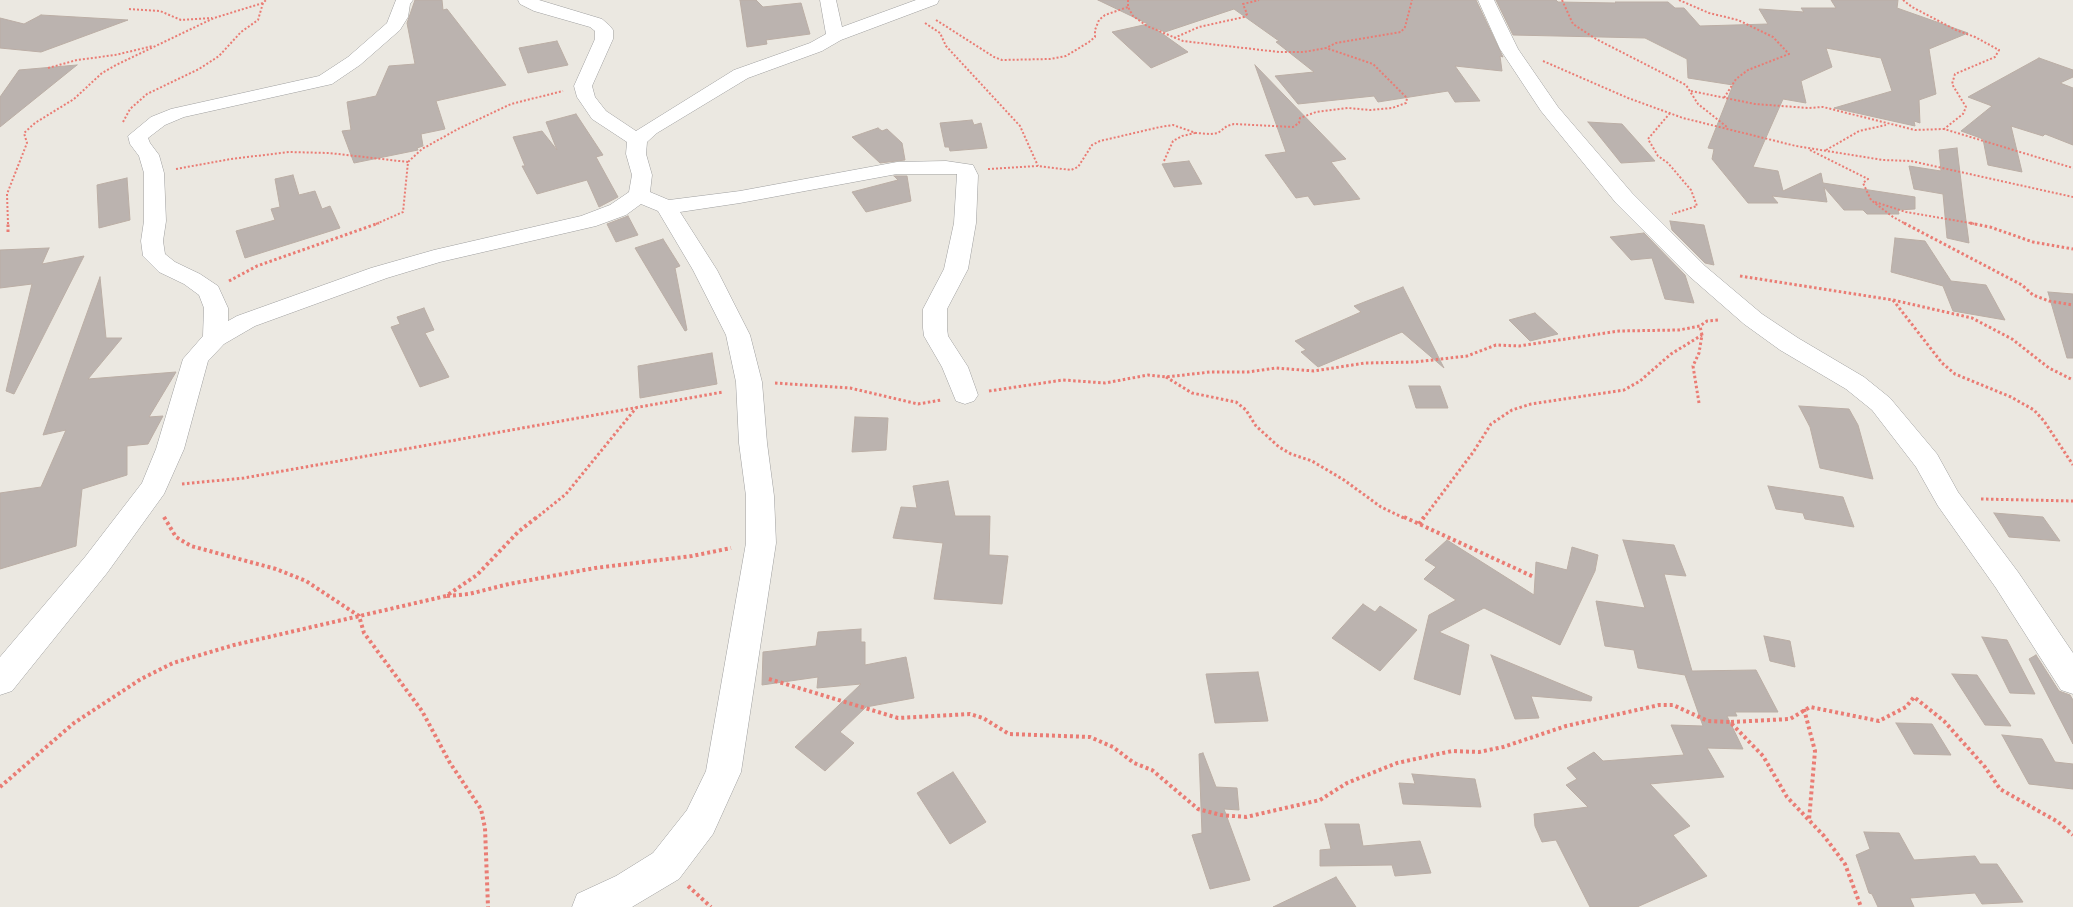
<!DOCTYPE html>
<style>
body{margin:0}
canvas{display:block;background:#ebe8e1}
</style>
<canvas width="2073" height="907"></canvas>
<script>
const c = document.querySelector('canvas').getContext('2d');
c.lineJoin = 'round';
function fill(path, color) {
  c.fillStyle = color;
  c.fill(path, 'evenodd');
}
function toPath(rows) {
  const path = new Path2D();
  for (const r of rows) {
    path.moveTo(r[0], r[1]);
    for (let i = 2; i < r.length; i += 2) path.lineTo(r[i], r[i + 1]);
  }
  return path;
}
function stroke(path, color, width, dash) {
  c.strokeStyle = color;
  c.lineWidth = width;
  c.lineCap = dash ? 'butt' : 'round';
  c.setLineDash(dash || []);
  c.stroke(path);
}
const building = toPath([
 [415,0,442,0,443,10,447,9,506,85,436,101,445,129,421,134,423,146,417,148,418,150,354,163,342,131,351,130,347,102,376,96,389,66,415,64,407,23,415,0],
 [740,0,756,0,763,7,801,3,810,34,766,40,767,44,747,47,740,0],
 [1098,0,1476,0,1503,57,1500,56,1502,71,1455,66,1480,101,1455,102,1448,91,1378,102,1374,96,1298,104,1275,76,1314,72,1276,42,1279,41,1234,9,1165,32,1153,27,1188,52,1151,68,1112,32,1148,24,1098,0],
 [1496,0,1556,0,1558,2,1616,3,1615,2,1668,2,1675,8,1684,8,1700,26,1768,24,1759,9,1804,12,1801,8,1836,8,1831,0,1898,0,1897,8,1968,33,1929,49,1936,94,1919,100,1920,123,1914,121,1915,126,1834,108,1892,91,1881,58,1826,48,1832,67,1801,81,1806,103,1783,99,1753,167,1778,171,1783,191,1821,173,1823,183,1915,197,1915,209,1898,210,1899,214,1867,214,1863,210,1844,210,1824,187,1827,202,1772,196,1778,203,1748,203,1712,159,1714,149,1708,148,1733,85,1688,78,1687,59,1645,38,1513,35,1496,0],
 [41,15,128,20,41,52,0,48,0,18,24,24,41,15],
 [557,41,568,65,528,73,519,48,557,41],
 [2039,58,2073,70,2073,77,2060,83,2073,88,2073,145,2045,134,2043,136,2011,126,2022,172,1988,165,1983,139,1961,131,1992,106,1968,97,2039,58],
 [77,65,0,127,0,97,19,70,77,65],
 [1255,65,1346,159,1331,162,1360,199,1314,205,1308,196,1296,198,1265,155,1286,152,1255,65],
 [576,114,603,155,596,157,618,197,599,207,587,180,537,194,522,166,525,166,513,137,542,131,557,150,546,122,576,114],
 [972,120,974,125,981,123,987,148,950,151,949,147,945,147,940,123,972,120],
 [1588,122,1622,124,1655,161,1621,163,1588,122],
 [878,128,882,131,887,129,902,143,905,160,880,163,852,137,878,128],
 [1957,148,1963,198,1969,243,1947,238,1943,194,1914,189,1909,166,1941,171,1939,150,1957,148],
 [1189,161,1202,184,1174,187,1162,164,1189,161],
 [293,175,299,195,315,191,322,209,330,206,340,228,245,258,236,231,275,220,271,209,280,207,275,179,293,175],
 [894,176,907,176,911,201,866,212,852,192,898,180,894,176],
 [127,178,130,220,99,228,97,185,127,178],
 [628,216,638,235,616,242,607,224,628,216],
 [1670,221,1704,225,1714,265,1705,263,1672,230,1670,221],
 [1644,233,1685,275,1694,303,1665,299,1652,258,1631,260,1610,237,1644,233],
 [1895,238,1925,241,1951,281,1986,285,2005,320,1953,311,1943,286,1891,272,1895,238],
 [663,239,680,266,675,268,687,330,685,331,635,248,663,239],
 [49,248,42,264,84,256,14,394,6,391,32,284,0,288,0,250,49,248],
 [100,277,106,338,122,338,88,379,176,372,149,417,163,416,148,444,127,446,127,475,82,489,76,546,0,569,0,493,41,487,66,430,43,435,100,277],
 [1403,287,1444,368,1402,332,1318,367,1301,352,1306,350,1295,341,1361,312,1354,306,1403,287],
 [2048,292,2073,294,2073,358,2067,358,2048,292],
 [424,308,434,330,425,333,449,377,420,387,391,327,400,324,397,317,424,308],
 [1535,313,1558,334,1530,341,1509,320,1535,313],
 [712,353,717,384,640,398,638,366,712,353],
 [1409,386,1440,386,1448,408,1416,408,1409,386],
 [1799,406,1849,409,1858,425,1873,479,1820,468,1810,427,1799,406],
 [855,417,888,418,886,450,852,452,855,417],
 [948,481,955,516,990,516,989,555,1008,556,1002,604,934,599,943,543,893,538,901,507,917,508,913,486,948,481],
 [1768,486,1843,497,1854,527,1805,519,1803,513,1776,509,1768,486],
 [1994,513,2043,517,2060,541,2009,537,1994,513],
 [1447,540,1534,595,1536,562,1567,570,1572,547,1598,555,1595,571,1560,645,1484,608,1439,632,1469,645,1460,695,1414,679,1429,615,1456,600,1424,579,1436,567,1425,560,1447,540],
 [1623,540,1674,545,1686,576,1664,574,1692,671,1756,670,1778,712,1735,712,1737,716,1727,716,1743,749,1707,748,1724,777,1650,784,1690,826,1673,835,1707,876,1637,907,1590,907,1556,840,1542,842,1535,826,1534,814,1588,807,1566,785,1577,779,1567,768,1594,752,1603,761,1684,755,1671,725,1703,726,1685,675,1638,668,1634,650,1605,646,1596,601,1645,608,1623,540],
 [1363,604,1375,612,1380,606,1417,630,1380,671,1332,638,1363,604],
 [861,629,861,642,865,642,865,665,906,657,914,698,866,707,840,732,854,743,825,771,795,747,861,684,817,688,818,677,762,685,763,652,816,646,818,632,861,629],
 [1764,636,1790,641,1795,667,1770,661,1764,636],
 [1982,637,2007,640,2035,694,2010,693,1982,637],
 [1491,655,1592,697,1591,701,1531,696,1539,718,1515,719,1491,655],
 [2036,655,2059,691,2070,695,2073,700,2073,744,2029,659,2036,655],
 [1258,672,1268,721,1215,723,1206,674,1258,672],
 [1952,674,1977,675,2011,726,1985,725,1952,674],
 [1896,723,1932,724,1951,755,1914,754,1896,723],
 [2002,735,2042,739,2055,762,2073,764,2073,789,2029,784,2002,735],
 [1203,753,1216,787,1237,788,1239,810,1224,809,1250,880,1210,889,1192,835,1202,833,1199,754,1203,753],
 [953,772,986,822,950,844,917,793,953,772],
 [1412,774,1475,779,1481,807,1403,804,1399,783,1415,784,1412,774],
 [1325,824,1359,824,1363,846,1420,841,1431,873,1395,876,1392,865,1320,866,1320,850,1331,849,1325,824],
 [1864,832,1899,833,1914,860,1975,856,1980,864,1997,864,2023,902,1982,904,1975,893,1910,898,1914,907,1878,907,1872,894,1869,893,1856,855,1870,849,1864,832],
 [1336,877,1356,907,1273,907,1336,877]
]);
fill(building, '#bbb3af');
stroke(building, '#bbaea5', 1);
const minor = toPath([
 [396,0,413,0,410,4,408,17,400,30,360,65,332,84,184,117,165,125,148,138,150,143,159,155,164,173,166,221,163,241,165,254,175,262,200,274,218,286,228,308,228,321,237,316,371,268,434,250,581,216,610,205,629,192,632,175,626,154,627,142,592,119,577,97,574,86,595,39,595,31,590,27,534,11,520,4,518,0,539,0,602,19,610,26,613,30,613,39,592,86,595,97,606,111,636,131,734,70,810,43,826,34,820,0,836,0,842,27,916,0,939,0,937,4,841,40,822,51,748,78,657,133,647,142,646,154,652,175,650,192,669,200,740,191,897,162,946,161,973,165,978,175,976,223,968,269,947,309,947,328,948,336,968,367,978,395,974,401,965,404,956,401,942,367,924,336,923,328,923,309,944,269,954,223,957,174,897,174,740,203,680,212,717,270,750,335,762,382,767,443,774,496,776,543,741,772,713,834,679,879,632,907,572,907,577,894,616,876,653,853,687,810,706,771,746,543,746,496,739,443,736,382,726,335,693,270,658,211,641,204,626,215,596,226,440,262,387,278,255,326,224,344,208,361,184,449,164,494,107,573,12,691,0,695,0,657,85,557,142,483,156,449,183,359,203,336,204,308,199,295,184,284,159,272,143,256,141,241,144,221,144,173,139,156,130,144,128,136,151,117,171,109,319,76,348,57,387,23,396,0],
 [1478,0,1494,0,1518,49,1558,107,1632,193,1705,266,1762,314,1798,338,1864,377,1890,398,1937,454,1958,492,2018,572,2073,653,2073,694,2061,690,1996,588,1938,506,1916,467,1872,410,1846,389,1780,350,1744,324,1689,276,1616,203,1541,111,1500,49,1478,0]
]);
stroke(minor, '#9f9f9f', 1);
stroke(toPath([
 [1128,0,1128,7,1133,16,1147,26,1183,41,1279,52,1304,52,1326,48,1336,43,1401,32,1405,27,1412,0],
 [1562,0,1573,24,1596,39,1686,85,1698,104,1727,127],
 [1679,0,1709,13,1738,20,1773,37,1789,54,1748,70,1736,79,1724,98],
 [1903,0,1912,7,1956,30,1975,37,1999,50,1995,57,1955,74,1952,84,1966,107,1963,114,1944,129],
 [129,9,160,11,181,20,212,18],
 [936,20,994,57,1002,60,1050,59,1066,56,1089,42,1095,37,1095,30,1099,20,1105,15,1128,7],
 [925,23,940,33,946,46,1020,126,1038,166],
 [1174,38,1199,27,1244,17,1247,14,1243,4,1259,0],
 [1543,61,1628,98,1683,118,1796,146,1883,160,1911,161,2073,197],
 [48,68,77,60,115,55,153,46],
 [1691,91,1755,104,1808,108,1823,107,1915,130,1944,129,2073,168],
 [1670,113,1648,139,1658,156,1668,163,1691,190,1697,206,1672,214],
 [123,122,130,109,147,94,199,69,219,56,241,32,258,20,263,3,266,0],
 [1810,150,1868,179,1863,183,1871,200,1893,217,1906,224],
 [1826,150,1859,131,1886,125],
 [1164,161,1173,141,1182,136,1195,133],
 [176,169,231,159,289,152,329,153,408,162],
 [988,169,1038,166,1071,170,1078,167,1092,145,1100,141,1160,127,1173,125,1196,133,1210,134,1218,133,1227,126,1234,124,1293,127,1299,123,1300,118,1316,112,1348,108,1370,110,1392,108,1406,103,1407,98,1373,64,1326,48],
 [1875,202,1906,212,1976,224],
 [8,224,7,194,27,143,24,133,35,123,74,99,102,73,116,65,214,18,263,3],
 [376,224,403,212,408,162,422,149,458,129,511,104,563,91]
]), '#ea7c74', 2, [2, 2]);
stroke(toPath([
 [1904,223,2022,285,2033,295,2049,301,2073,305],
 [1970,223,1990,227,2033,242,2073,249],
 [8,232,8,223],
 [1740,276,1893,300,1972,318,2012,339,2049,368,2073,380],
 [229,281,257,266,379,223],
 [1893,300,1942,363,1955,374,2011,397,2034,410,2044,421,2073,465],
 [1166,377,1192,393,1236,402,1246,410,1256,426,1279,447,1291,454,1312,461,1344,480,1381,507,1406,519],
 [775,383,850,388,918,404,941,400],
 [989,391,1063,380,1105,383,1148,375,1166,377,1210,372,1248,372,1276,368,1314,371,1365,363,1415,362,1467,356,1496,345,1519,346,1619,331,1679,330,1700,326,1707,321,1719,320],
 [1699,403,1693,366,1699,353,1702,335,1700,326],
 [182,484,244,478,723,392],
 [1981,499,2073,501],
 [535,519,566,494,636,408],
 [1423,519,1474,451,1491,424,1512,410,1531,404,1624,390,1640,381,1671,354,1702,335]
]), '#ea7c74', 3, [2.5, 2.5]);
stroke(toPath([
 [164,517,176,537,191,546,276,569,306,581,359,616,364,633,422,711,450,763,481,809,485,828,488,907],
 [1404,517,1534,577],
 [1419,524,1424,517],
 [447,596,469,594,509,584,595,568,692,556,731,548],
 [769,679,898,718,970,714,983,718,1009,734,1090,737,1113,747,1134,763,1152,770,1198,809,1221,815,1246,817,1320,800,1347,783,1397,763,1452,751,1479,752,1503,747,1566,726,1659,705,1673,705,1708,721,1730,722,1763,756,1787,797,1824,836,1845,864,1861,907],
 [1804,709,1815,751,1809,820],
 [1731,722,1790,719,1810,707,1879,721,1906,707,1914,697,1944,721,1985,767,2000,789,2058,822,2073,835],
 [0,787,74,723,141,679,173,663,234,645,446,596,477,575,518,532,537,517],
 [688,886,711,907]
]), '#ea7c74', 4, [3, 3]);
fill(minor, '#fff');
</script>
